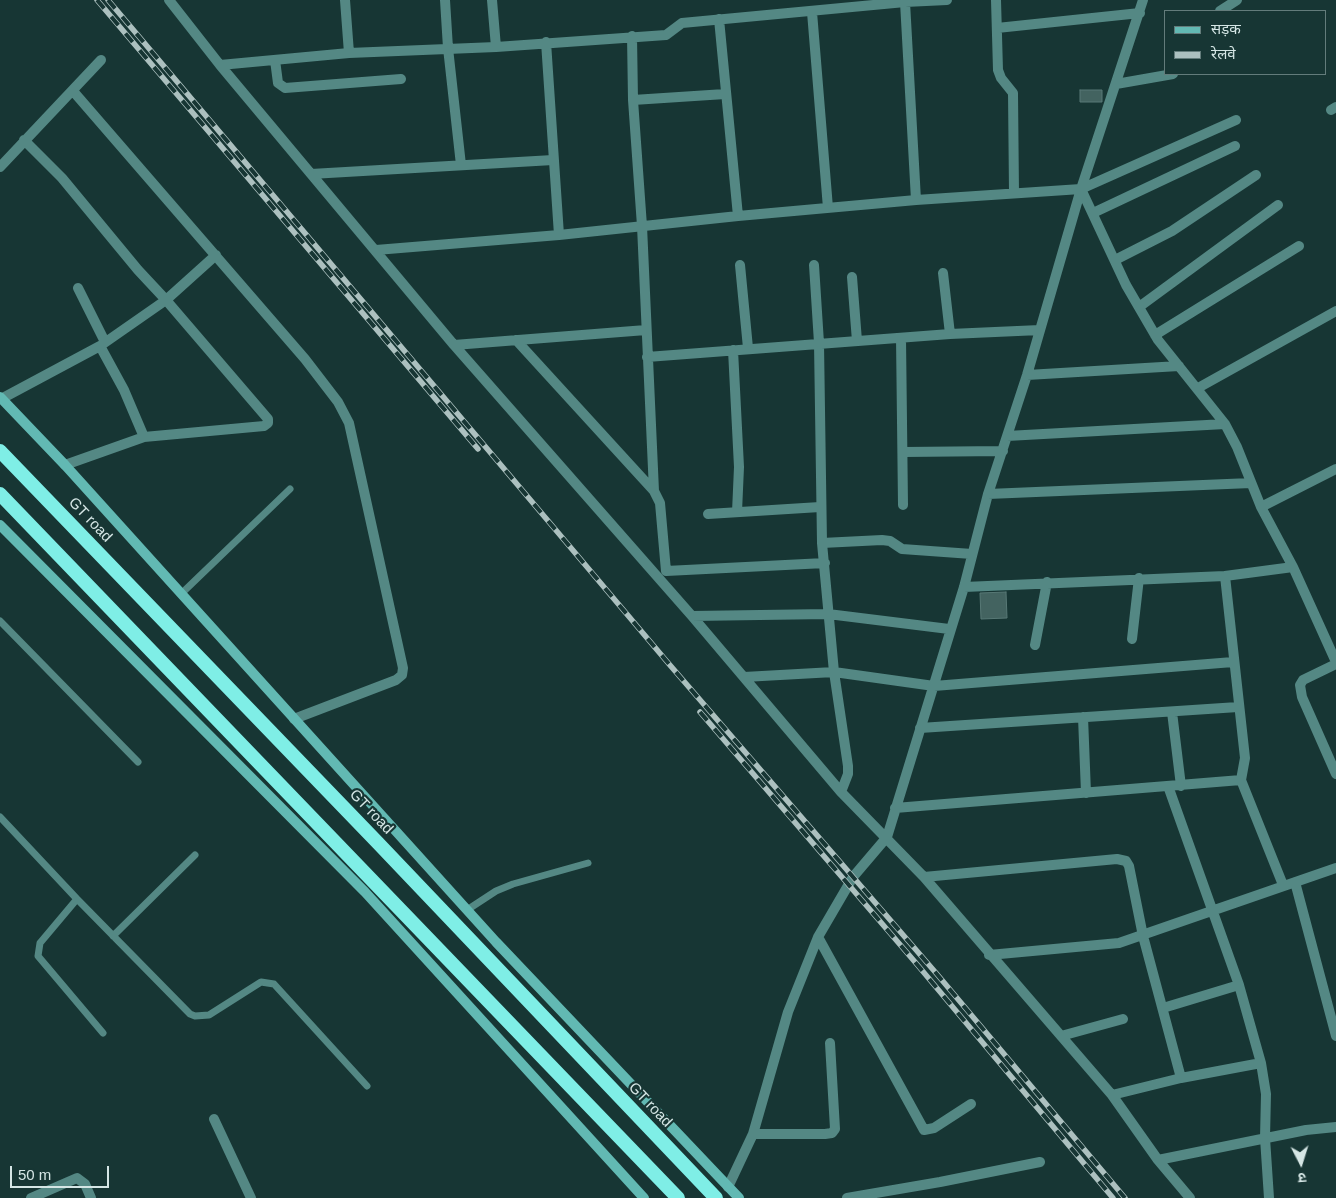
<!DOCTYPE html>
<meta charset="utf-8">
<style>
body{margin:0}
#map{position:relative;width:1336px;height:1198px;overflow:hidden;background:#173634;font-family:Arial,"Noto Sans Devanagari",sans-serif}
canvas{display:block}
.legend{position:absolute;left:1164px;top:10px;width:162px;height:65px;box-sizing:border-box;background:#173634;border:1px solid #637c7b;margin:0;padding:6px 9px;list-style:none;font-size:15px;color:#d5e6e5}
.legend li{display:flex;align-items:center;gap:10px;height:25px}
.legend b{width:25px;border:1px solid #637c7b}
.north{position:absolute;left:1276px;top:1138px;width:50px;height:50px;-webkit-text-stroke:4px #173634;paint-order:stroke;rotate:175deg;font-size:14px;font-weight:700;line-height:20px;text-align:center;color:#d5e6e5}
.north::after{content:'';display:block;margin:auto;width:18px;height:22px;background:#d5e6e5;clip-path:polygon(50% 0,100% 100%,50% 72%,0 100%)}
.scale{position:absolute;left:10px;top:1166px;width:99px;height:22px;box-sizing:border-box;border:2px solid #d5e6e5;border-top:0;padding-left:6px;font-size:15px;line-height:18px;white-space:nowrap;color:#d5e6e5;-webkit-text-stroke:4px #173634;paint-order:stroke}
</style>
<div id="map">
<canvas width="1336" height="1198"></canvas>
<ul class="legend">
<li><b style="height:6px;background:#62b9b3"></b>सड़क</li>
<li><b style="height:6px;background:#acc0bf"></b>रेलवे</li>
</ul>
<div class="north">उ</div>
<div class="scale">50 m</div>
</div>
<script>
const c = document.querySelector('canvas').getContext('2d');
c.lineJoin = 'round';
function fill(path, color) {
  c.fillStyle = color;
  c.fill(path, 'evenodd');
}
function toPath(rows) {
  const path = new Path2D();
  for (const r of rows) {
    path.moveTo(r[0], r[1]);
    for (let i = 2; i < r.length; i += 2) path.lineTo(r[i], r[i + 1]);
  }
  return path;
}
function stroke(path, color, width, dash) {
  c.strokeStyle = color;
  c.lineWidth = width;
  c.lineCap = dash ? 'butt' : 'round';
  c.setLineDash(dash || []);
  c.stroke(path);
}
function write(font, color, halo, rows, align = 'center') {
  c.font = font + ' Arial,sans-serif';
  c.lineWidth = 4.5;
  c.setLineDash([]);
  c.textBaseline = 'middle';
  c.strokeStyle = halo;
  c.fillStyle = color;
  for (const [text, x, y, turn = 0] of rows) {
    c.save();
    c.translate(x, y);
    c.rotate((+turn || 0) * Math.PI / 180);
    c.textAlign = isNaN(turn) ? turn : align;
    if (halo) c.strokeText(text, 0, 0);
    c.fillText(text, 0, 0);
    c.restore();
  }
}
const building = toPath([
 [1080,90,1102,90,1102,102,1080,102,1080,90],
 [1006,592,1007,618,981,619,980,593,1006,592]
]);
fill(building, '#436360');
stroke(building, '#587976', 1);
stroke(toPath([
 [181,594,290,489],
 [0,621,138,762],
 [0,817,77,899,190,1014,195,1016,209,1015,261,982,274,984,367,1086],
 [77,899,40,943,38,956,103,1033],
 [467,910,496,891,513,884,588,863],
 [113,936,195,855]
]), '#548884', 7);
stroke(toPath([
 [169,0,220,65,454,345,692,616,841,792,924,877,1112,1095,1158,1160,1306,1130,1336,1127],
 [345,0,349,53],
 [445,0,448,48,461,165],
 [492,0,496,47],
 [996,0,998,70,1001,78,1013,93,1014,193],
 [905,2,916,200],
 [1220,11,1237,0],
 [812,12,828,208],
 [719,19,738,216],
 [997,28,1140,13],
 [632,36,633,100,642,226,654,491,660,503,666,571,825,563],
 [546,42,559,235],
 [275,60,278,83,285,88,401,79],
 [220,65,349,53,496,47,666,35,682,23,905,2,947,0],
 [1116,84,1173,74],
 [73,91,305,359,338,402,349,423,403,668,402,675,396,680,294,719],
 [633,100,725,94],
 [1331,110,1336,107],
 [24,140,62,178,138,270,166,300,268,419,268,423,264,426,144,437,65,465],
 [0,167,101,60],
 [311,174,553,160],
 [1081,189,1236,120],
 [1093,213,1235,146],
 [376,250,559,235,738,216,916,200,1081,189,1126,285,1158,340,1225,424,1237,447,1261,507,1293,567,1336,662],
 [1115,260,1172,231,1256,175],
 [740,265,748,348],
 [814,265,819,343,822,543,834,672,848,766,848,774,841,792],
 [943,273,950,334],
 [852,277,857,341],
 [78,288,105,342],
 [1139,307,1278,205],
 [1155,335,1299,246],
 [901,338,903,505],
 [516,340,654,491],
 [454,345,646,330],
 [100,346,124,390,144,437],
 [733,350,739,467,737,512],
 [647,357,950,334,1040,330],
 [1027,375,1179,366],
 [1198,388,1336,311],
 [1,399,100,346,166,300,216,255],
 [1007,436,1225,424],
 [904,452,1003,451],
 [988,494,1251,483],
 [1261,507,1336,469],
 [708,514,820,507],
 [822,543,882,540,890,541,902,549,972,554],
 [1225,576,1293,567],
 [964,587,1225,576,1245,758,1241,780],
 [692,616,828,614,949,629],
 [1132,639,1139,578],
 [1035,645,1047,582],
 [1336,664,1303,680,1300,685,1302,697,1336,774],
 [744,677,834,672,934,686,1233,662],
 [1172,712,1181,786],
 [1083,717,1086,793],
 [920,728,1238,707],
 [1168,786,1239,985,1261,1063,1266,1094,1265,1138,1269,1198],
 [895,808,1241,780,1283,885],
 [924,877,1117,859,1126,861,1129,866,1143,936,1181,1078],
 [1295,882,1336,1036],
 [818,937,924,1130,934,1128,971,1104],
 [989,955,1119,943,1336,868],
 [1163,1008,1239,985],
 [1061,1036,1123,1019],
 [1112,1095,1181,1078,1261,1063],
 [214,1119,251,1198],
 [753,1134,825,1134,832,1133,835,1129,830,1043],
 [1158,1160,1190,1198],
 [728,1187,753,1134,788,1012,818,937,853,877,887,837,964,587,988,494,1027,375,1081,189,1143,0],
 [31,1198,77,1178,85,1184,91,1198],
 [847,1198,940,1182,1040,1162]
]), '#548884', 10);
stroke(toPath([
 [0,397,65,465,496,942,739,1198],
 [0,525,365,892,644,1198]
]), '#62b9b3', 10);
stroke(toPath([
 [0,451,378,843,716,1198],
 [0,494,678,1198]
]), '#7feee6', 14);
const rail = toPath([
 [97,0,478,449],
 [108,0,669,664,936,973,1125,1198],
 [700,712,915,962,1113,1198]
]);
stroke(rail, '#acc0bf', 5.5);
stroke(rail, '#173634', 4, [11]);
write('15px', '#d5e6e5', '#173634', [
 ["GT road",90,520,46],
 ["GT road",371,812,46],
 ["GT road",650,1105,46]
]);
</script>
